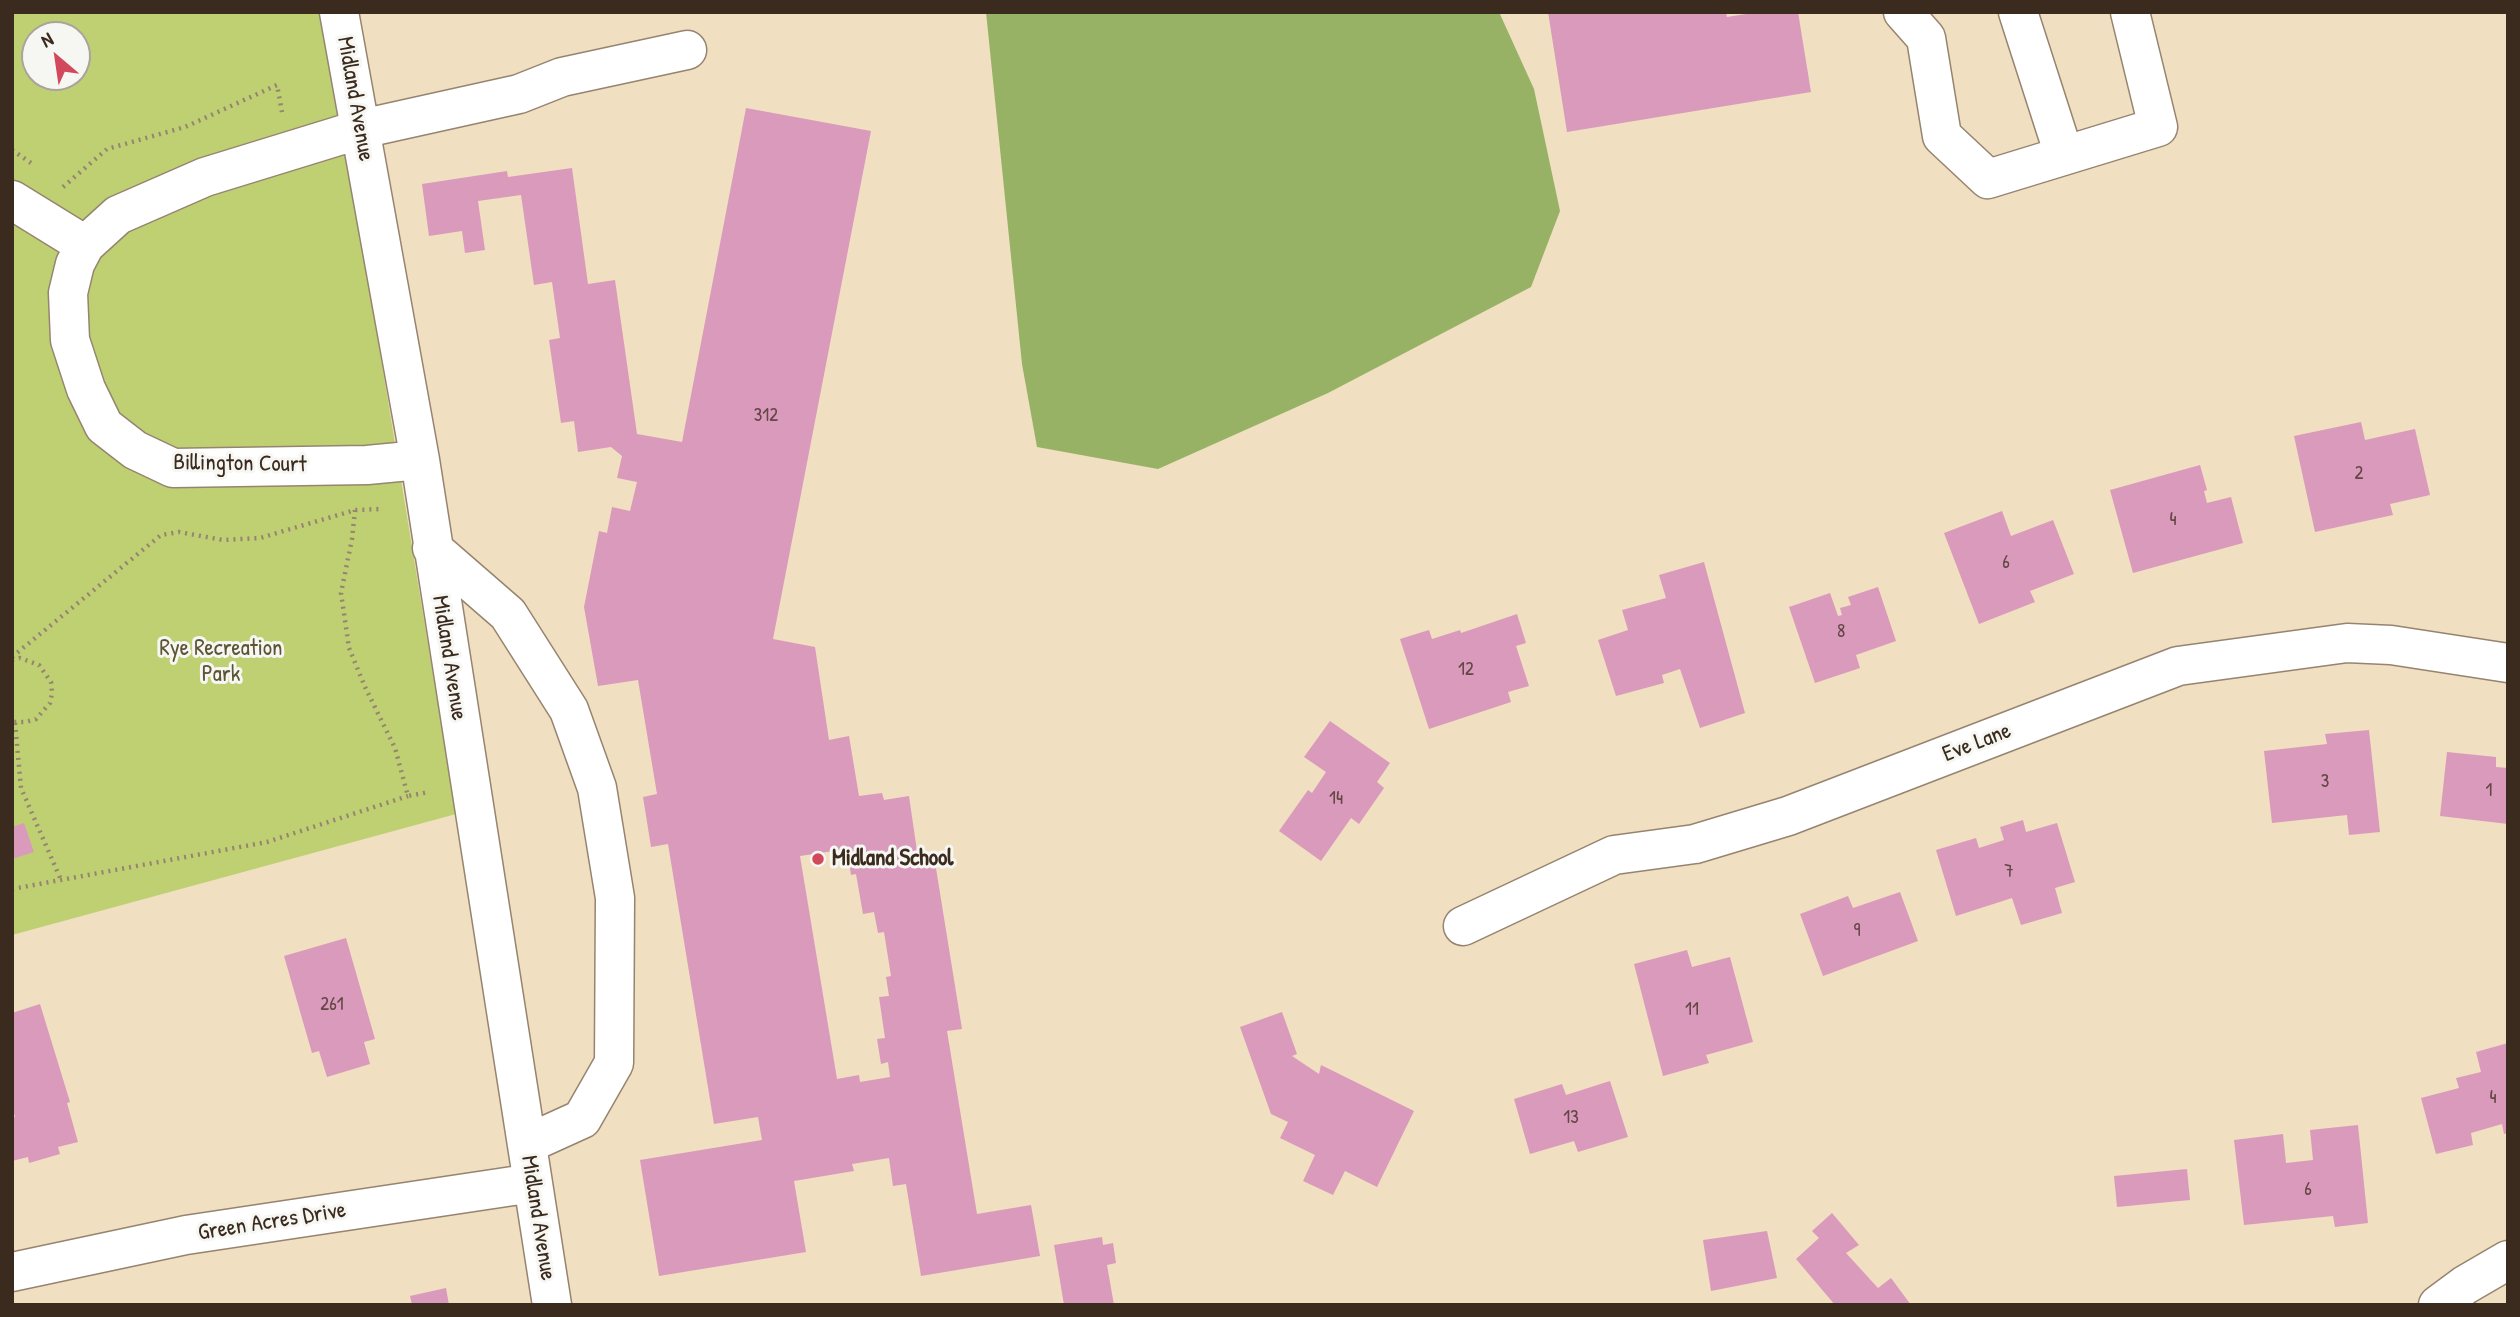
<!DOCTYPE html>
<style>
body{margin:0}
#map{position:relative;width:2520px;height:1317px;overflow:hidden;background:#f0dfc1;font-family:"Patrick Hand",sans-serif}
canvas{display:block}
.frame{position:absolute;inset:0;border:14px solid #3b2a1e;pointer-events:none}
.north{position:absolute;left:21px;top:21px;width:70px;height:70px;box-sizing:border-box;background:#f6f6f2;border:2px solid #aba49d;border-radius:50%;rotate:331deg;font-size:19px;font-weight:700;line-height:28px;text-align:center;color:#3b2a1e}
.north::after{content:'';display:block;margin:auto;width:24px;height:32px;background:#d1495b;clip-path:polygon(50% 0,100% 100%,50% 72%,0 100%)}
</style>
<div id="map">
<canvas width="2520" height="1317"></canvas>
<div class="frame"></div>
<div class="north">N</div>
</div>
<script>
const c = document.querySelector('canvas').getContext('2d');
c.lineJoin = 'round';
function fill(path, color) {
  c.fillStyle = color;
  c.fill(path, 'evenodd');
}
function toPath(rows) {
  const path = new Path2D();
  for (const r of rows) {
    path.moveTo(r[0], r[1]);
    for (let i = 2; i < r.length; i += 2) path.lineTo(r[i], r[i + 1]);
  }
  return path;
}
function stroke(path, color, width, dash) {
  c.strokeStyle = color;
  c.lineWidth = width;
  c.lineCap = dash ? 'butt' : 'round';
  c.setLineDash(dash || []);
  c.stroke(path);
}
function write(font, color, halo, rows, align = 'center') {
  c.font = font + ' "Patrick Hand",sans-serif';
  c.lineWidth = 6;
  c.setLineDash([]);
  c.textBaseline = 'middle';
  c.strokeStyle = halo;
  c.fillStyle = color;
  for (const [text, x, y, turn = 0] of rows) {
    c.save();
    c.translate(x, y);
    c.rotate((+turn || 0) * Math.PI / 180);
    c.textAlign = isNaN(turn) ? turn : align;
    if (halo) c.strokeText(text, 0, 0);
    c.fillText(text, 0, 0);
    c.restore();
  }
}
fill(toPath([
 [12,12,324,12,456,814,12,935],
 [35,35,77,35,77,77,35,77]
]), '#bfd073');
fill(toPath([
 [986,12,1499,12,1534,89,1560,211,1531,287,1328,393,1158,469,1037,447,1022,364]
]), '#97b265');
fill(toPath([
 [1548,12,1726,12,1727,17,1759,12,1798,12,1811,92,1567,132],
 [746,108,871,131,773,639,815,647,829,740,849,736,859,796,882,793,884,800,909,796,918,858,934,856,962,1029,947,1031,977,1214,1031,1205,1040,1256,921,1276,906,1184,893,1186,889,1158,852,1164,854,1171,794,1181,806,1252,659,1276,640,1160,762,1140,758,1117,714,1124,668,844,651,847,643,797,657,794,638,680,598,686,584,607,599,531,607,533,612,507,630,511,637,482,617,478,622,456,611,447,578,452,574,421,561,423,549,340,560,338,552,282,534,285,521,195,478,201,485,250,465,253,462,231,429,236,422,184,507,171,508,177,572,168,588,284,615,280,637,434,682,442],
 [847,849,851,875,856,874,863,914,874,912,878,933,884,932,891,976,886,977,889,996,879,997,885,1038,877,1039,881,1064,888,1062,890,1077,860,1082,859,1075,837,1079,800,856],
 [2361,422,2365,440,2415,429,2430,495,2390,504,2393,515,2315,532,2294,436],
 [2200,465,2207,490,2204,491,2207,503,2231,497,2243,543,2133,573,2110,490],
 [2002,511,2011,536,2053,520,2074,574,2030,591,2035,602,1979,624,1944,533],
 [1704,562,1745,713,1700,728,1680,669,1662,675,1664,683,1616,696,1598,640,1628,630,1622,610,1666,598,1659,575],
 [1878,587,1896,641,1856,655,1860,668,1815,683,1789,607,1830,593,1838,616,1842,615,1840,608,1851,605,1848,597],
 [1517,614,1526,643,1516,646,1529,686,1508,692,1511,702,1429,729,1400,639,1429,630,1432,639,1460,630,1461,633],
 [1330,721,1390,763,1377,782,1384,788,1359,824,1351,818,1321,861,1279,831,1308,790,1312,793,1326,772,1304,757],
 [2369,730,2380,832,2349,835,2347,815,2272,823,2264,751,2327,744,2325,734],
 [2447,752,2496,757,2496,767,2508,768,2508,824,2440,816],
 [2023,820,2026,832,2057,823,2075,882,2055,888,2062,913,2021,925,2012,898,1956,916,1936,850,1976,838,1979,848,2004,840,2000,827],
 [24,823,34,852,12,859,12,827],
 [1900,892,1918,941,1823,976,1800,914,1848,896,1853,908],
 [346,938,375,1039,364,1042,370,1064,327,1077,319,1051,312,1053,284,956],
 [1687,950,1692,967,1730,957,1753,1042,1706,1055,1709,1063,1663,1076,1634,964],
 [40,1004,70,1102,67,1103,78,1142,58,1147,60,1154,29,1163,28,1157,12,1161,12,1118,15,1117,12,1107,12,1013],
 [1282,1012,1297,1054,1292,1056,1319,1074,1321,1065,1414,1111,1377,1187,1345,1171,1333,1195,1303,1181,1315,1155,1280,1138,1288,1122,1271,1114,1240,1027],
 [2508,1043,2508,1133,2504,1134,2502,1124,2471,1133,2473,1145,2436,1154,2421,1098,2459,1088,2456,1078,2481,1072,2476,1052],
 [1610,1081,1628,1137,1578,1152,1574,1141,1530,1154,1514,1099,1562,1084,1566,1095],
 [2358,1125,2368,1223,2335,1227,2333,1216,2244,1225,2234,1140,2283,1134,2286,1163,2313,1160,2310,1130],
 [2187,1169,2190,1200,2117,1207,2114,1176],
 [1832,1213,1859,1245,1846,1253,1878,1288,1891,1278,1911,1305,1835,1305,1796,1259,1819,1238,1812,1231],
 [1767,1231,1777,1278,1711,1291,1703,1240],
 [1102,1237,1103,1245,1113,1243,1116,1263,1107,1265,1114,1305,1064,1305,1054,1245],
 [446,1288,449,1305,412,1305,410,1296]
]), '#da9abb');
const minor = toPath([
 [339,12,420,460,552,1305],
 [1903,12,1926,38,1942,136,1988,179,2158,127,2130,12],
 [2018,12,2064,155],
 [12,200,85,245],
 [420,460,367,465,173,468,135,450,104,426,86,389,70,340,68,293,75,264,85,245,118,215,205,177,361,129,519,94,562,77,687,50],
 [432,548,508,614,569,710,597,788,615,898,614,1063,582,1119,527,1144],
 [1463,926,1614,855,1695,844,1788,816,2178,666,2347,643,2391,645,2508,663],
 [12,1272,186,1235,533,1183],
 [2438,1305,2465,1285,2508,1260]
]);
stroke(minor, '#968470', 41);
stroke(toPath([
 [12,150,34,165],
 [63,187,107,149,185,127,277,85,282,112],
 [355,510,352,539,341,593,349,648,365,687,395,748,408,796,429,792],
 [12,657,161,535,179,532,223,540,260,538,355,510,381,509],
 [12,660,20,658,39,665,51,682,52,693,50,703,36,719,26,722,12,722],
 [15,723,21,788,61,880],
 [12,889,267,842,408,796]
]), '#968470', 4.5, [2, 5]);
stroke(minor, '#fff', 38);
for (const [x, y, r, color] of [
 [818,859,7,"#d1495b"]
]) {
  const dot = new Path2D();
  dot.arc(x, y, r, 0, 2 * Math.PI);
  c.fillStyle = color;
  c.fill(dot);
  stroke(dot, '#f6f6f2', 2.5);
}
write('19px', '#634645', null, [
 ["312",766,416],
 ["2",2359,474],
 ["4",2173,520],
 ["6",2006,563],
 ["8",1841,632],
 ["12",1466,670],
 ["3",2325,782],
 ["1",2489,791],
 ["14",1336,799],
 ["7",2009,872],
 ["9",1857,931],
 ["261",332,1005],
 ["11",1692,1010],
 ["4",2493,1098],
 ["13",1571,1118],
 ["6",2308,1190]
]);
write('23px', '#3b2a1e', '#f6f6f2', [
 ["Midland Avenue",355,99,80],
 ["Billington Court",240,464,1],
 ["Midland Avenue",449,658,81],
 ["Eve Lane",1977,743,-21],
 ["Midland Avenue",538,1218,81],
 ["Green Acres Drive",272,1222,-9]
]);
write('23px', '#5c5433', '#f6f6f2', [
 ["Rye Recreation",221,649],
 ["Park",221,675]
]);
write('bold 23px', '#3b2a1e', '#f6f6f2', [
 ["Midland School",832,859]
], 'left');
</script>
